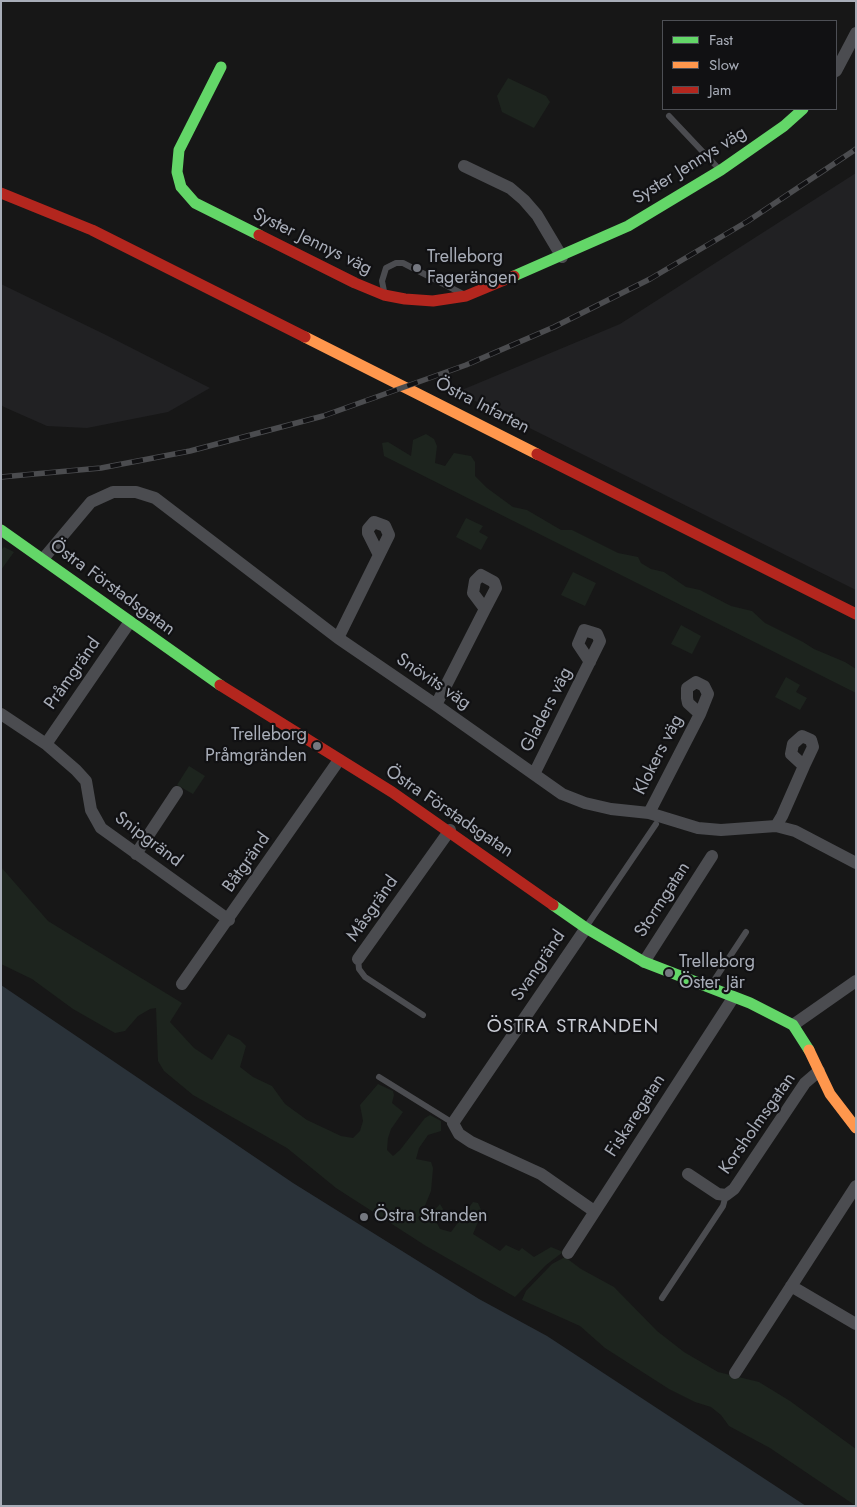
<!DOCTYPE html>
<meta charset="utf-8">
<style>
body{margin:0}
#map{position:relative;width:857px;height:1507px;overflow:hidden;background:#171717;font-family:Jost,sans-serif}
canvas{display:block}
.frame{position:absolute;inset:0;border:2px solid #a8adb8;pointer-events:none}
.legend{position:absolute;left:662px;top:20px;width:175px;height:90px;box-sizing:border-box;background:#111113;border:1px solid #4d4f55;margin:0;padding:6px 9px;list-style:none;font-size:15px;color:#a8adb8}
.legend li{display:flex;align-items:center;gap:10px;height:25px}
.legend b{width:25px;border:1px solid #4d4f55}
</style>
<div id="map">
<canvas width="857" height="1507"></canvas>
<div class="frame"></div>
<ul class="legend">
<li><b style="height:6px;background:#63d668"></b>Fast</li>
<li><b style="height:6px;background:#ff974d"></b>Slow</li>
<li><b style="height:6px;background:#b3261e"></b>Jam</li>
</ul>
</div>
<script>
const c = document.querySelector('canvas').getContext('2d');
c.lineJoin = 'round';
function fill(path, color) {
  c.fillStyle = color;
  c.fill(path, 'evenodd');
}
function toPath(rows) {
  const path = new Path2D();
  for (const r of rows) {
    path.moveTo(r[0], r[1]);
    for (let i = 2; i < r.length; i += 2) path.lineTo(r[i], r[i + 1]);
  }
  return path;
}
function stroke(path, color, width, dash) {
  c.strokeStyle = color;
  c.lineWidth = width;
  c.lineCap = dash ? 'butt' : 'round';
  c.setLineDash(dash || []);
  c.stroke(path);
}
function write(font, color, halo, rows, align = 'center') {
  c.font = font + ' Jost,sans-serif';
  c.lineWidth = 4.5;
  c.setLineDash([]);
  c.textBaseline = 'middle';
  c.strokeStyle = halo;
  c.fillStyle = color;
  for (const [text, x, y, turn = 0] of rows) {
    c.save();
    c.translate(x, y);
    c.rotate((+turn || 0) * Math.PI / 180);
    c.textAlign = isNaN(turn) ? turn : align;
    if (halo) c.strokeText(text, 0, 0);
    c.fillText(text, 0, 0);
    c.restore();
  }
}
fill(toPath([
 [856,173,856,590,457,392,620,324],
 [1,284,106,335,210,388,168,412,87,428,47,426,4,407,1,405]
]), '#212123');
fill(toPath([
 [508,78,546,96,550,102,534,128,502,112,497,96],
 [426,434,434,439,437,446,435,463,445,466,454,453,471,456,475,462,475,476,487,488,513,507,527,510,561,530,572,530,618,553,638,557,641,563,651,569,664,572,686,587,700,590,731,606,752,611,765,623,803,642,814,649,845,662,856,669,856,693,384,456,382,443,388,442,411,456,413,440],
 [466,518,483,526,479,532,488,537,481,550,456,537],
 [4,547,14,552,1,570,1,550],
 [573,572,596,583,585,606,561,595],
 [681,625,701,636,692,654,671,644],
 [786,677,800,685,796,692,807,698,800,710,775,697],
 [189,766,205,776,193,794,177,785],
 [1,867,48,921,182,1003,170,1022,194,1048,212,1060,228,1034,240,1040,246,1046,240,1067,253,1077,272,1086,285,1104,307,1120,341,1136,353,1138,360,1131,363,1121,360,1105,378,1084,393,1091,394,1095,392,1103,403,1112,391,1129,388,1138,387,1150,393,1156,400,1150,425,1118,430,1115,441,1121,441,1131,428,1135,419,1148,416,1159,431,1162,433,1168,431,1191,422,1213,428,1217,440,1204,443,1209,437,1223,440,1229,451,1232,473,1202,478,1203,482,1212,473,1234,500,1251,506,1245,519,1251,522,1248,534,1257,551,1247,563,1252,546,1265,515,1297,426,1246,336,1188,287,1148,193,1095,164,1071,158,1061,156,1008,150,1009,138,1016,125,1031,115,1033,73,1009,32,979,1,964],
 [565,1257,581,1269,614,1287,657,1331,684,1352,718,1372,759,1382,790,1401,856,1449,856,1506,770,1448,729,1426,721,1415,711,1407,695,1402,669,1389,605,1348,580,1326,522,1300,526,1291,552,1264]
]), '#1d241e');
fill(toPath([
 [1,985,293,1183,479,1299,547,1336,806,1506,1,1506]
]), '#2a3239');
stroke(toPath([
 [669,116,720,170],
 [384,291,382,281,386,268,396,263,403,263,461,293],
 [586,927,656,824],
 [358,959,359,969,365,977,423,1015],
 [711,985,746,932],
 [379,1077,453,1123],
 [662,1298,723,1206,726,1195]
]), '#4b4c50', 6);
stroke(toPath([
 [836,71,856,33],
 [464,166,510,188,524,200,537,215,562,257],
 [43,559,91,502,113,492,136,492,155,498,338,638,436,705,562,794,585,803,611,809,649,813,698,828,721,830,776,826,795,831,856,863],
 [338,638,389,535,385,526,374,522,368,529,368,533,379,555],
 [436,705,485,609,496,588,494,582,481,575,475,581,473,593,485,609],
 [1,714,46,744,76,770,86,781,91,810,101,828,229,920],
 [46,744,129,623],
 [534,774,539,764,600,641,597,634,584,630,578,644,590,662],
 [649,813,700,714,708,694,704,686,696,682,687,688,687,698,688,703,700,714],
 [776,826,782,816,804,766,813,747,811,740,802,736,793,744,791,754,804,766],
 [136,854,177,792],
 [586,928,453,1123,459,1134,471,1142,541,1174,594,1211],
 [358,959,450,830],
 [644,962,712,856],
 [182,984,339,760],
 [793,1025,856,981],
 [688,1174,718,1194,726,1195,734,1189,805,1083,819,1071],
 [568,1253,733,998],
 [791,1286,856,1324],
 [735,1373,856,1186]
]), '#4b4c50', 12);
stroke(toPath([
 [221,67,179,150,177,172,181,187,195,203,259,235],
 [514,276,628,226,721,170,784,126,803,109],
 [1,530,220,685],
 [553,905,586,928,644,962,750,1003,793,1025,809,1050]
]), '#63d668', 11);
stroke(toPath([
 [305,337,537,454],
 [809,1050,830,1094,856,1128]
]), '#ff974d', 11);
stroke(toPath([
 [1,193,92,230,305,337],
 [259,235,355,283,384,295,405,299,433,301,466,296,514,276],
 [537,454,856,614],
 [220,685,392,792,553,905]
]), '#b3261e', 11);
const rail = toPath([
 [1,477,101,468,190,451,323,416,466,365,554,327,650,279,748,221,856,149]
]);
stroke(rail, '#4b4c4f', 5.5);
stroke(rail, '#111113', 4, [11]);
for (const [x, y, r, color] of [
 [417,268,5,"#757880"],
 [317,746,5,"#757880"],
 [669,973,5,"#757880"],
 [364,1217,5,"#757880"]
]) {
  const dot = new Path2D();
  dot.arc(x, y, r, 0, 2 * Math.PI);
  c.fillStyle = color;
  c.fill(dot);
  stroke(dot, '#111113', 2);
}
write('18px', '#a8adb8', '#111113', [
 ["Syster Jennys väg",690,166,-32],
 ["Syster Jennys väg",312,242,26],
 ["Östra Infarten",482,406,27],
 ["Östra Förstadsgatan",112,588,36],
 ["Pråmgränd",73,674,-55],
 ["Snövits väg",433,682,34],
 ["Gladers väg",547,710,-63],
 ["Klokers väg",659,755,-63],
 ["Östra Förstadsgatan",449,812,34],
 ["Snipgränd",148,840,37],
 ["Båtgränd",247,863,-55],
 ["Stormgatan",663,900,-57],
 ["Måsgränd",373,909,-55],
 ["Svangränd",539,966,-56],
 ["Fiskaregatan",636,1116,-57],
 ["Korsholmsgatan",758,1124,-55]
]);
write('18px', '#a8adb8', '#111113', [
 ["Trelleborg",427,258],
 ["Fagerängen",427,279],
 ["Trelleborg",307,736,"right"],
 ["Pråmgränden",307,757,"right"],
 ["Trelleborg",679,963],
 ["Öster Jär",679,984],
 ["Östra Stranden",374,1217]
], 'left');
c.letterSpacing = '1px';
write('19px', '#c9ccd4', '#111113', [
 ["ÖSTRA STRANDEN",573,1027]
]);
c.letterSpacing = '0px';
</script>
